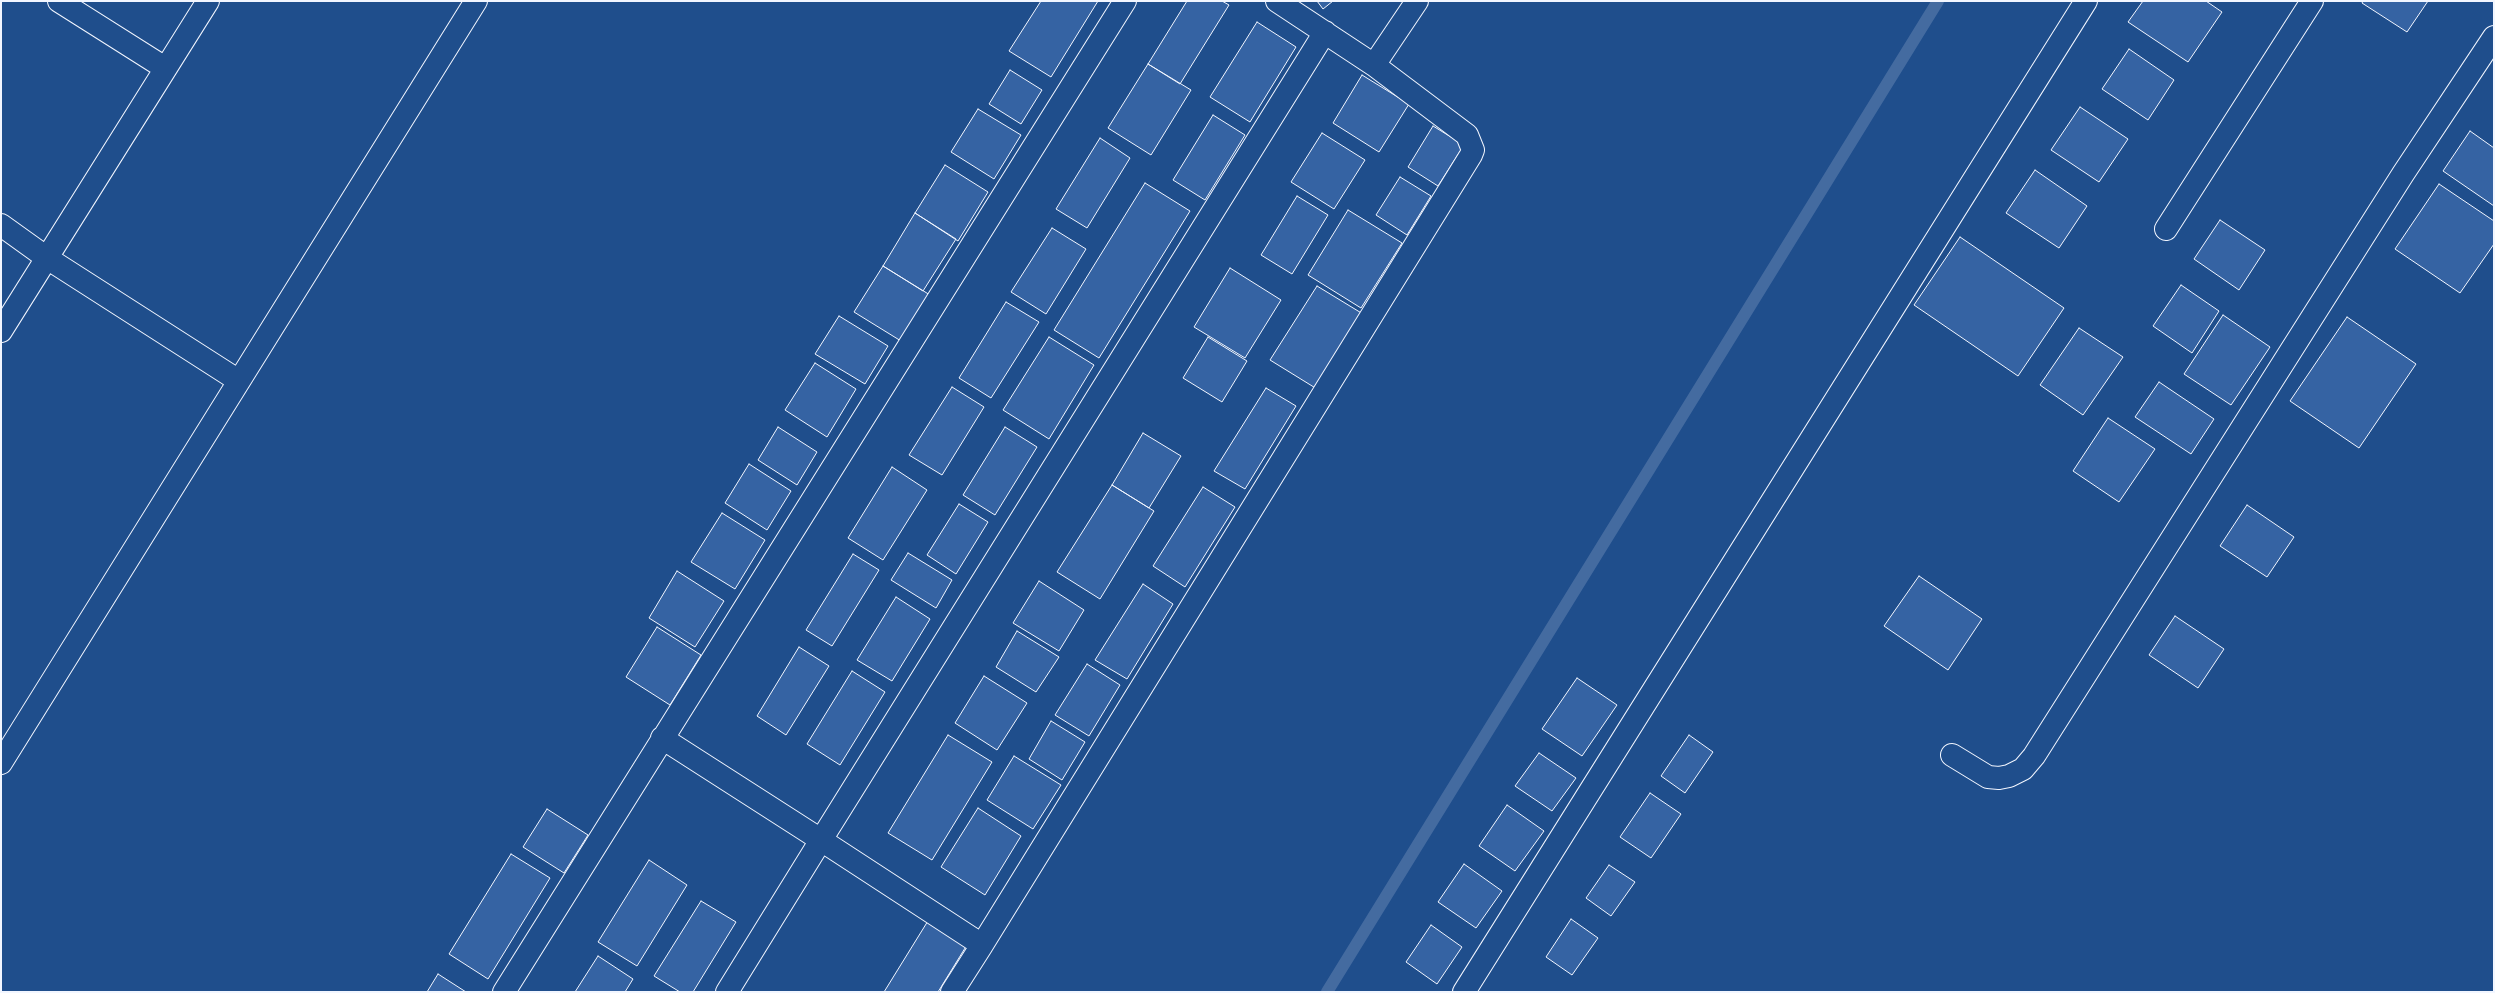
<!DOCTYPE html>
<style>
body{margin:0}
#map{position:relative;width:2495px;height:993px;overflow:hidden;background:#1f4e8c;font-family:"Noto Serif",serif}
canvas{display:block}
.frame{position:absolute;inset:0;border:2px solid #f2f6ff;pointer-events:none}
</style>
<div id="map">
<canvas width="2495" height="993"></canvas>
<div class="frame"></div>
</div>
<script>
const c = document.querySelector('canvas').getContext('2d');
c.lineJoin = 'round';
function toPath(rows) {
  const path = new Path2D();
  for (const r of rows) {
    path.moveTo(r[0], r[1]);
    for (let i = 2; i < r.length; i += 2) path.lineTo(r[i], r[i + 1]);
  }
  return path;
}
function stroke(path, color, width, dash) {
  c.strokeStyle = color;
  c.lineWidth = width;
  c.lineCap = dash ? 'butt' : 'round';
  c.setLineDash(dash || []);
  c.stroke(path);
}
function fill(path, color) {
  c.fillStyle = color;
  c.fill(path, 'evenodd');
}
stroke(toPath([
 [1327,992,1938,1]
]), '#446ba0', 12);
const building = toPath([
 [1041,1,1098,1,1051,77,1009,51,1041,1],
 [1187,1,1222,1,1229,5,1180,84,1148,64,1187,1],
 [1317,1,1333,1,1323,9,1317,1],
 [2143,1,2206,1,2222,12,2188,62,2128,22,2143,1],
 [2363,1,2428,1,2407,32,2362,3,2363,1],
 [1257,22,1296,47,1250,122,1210,97,1257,22],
 [2129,49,2174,80,2148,120,2102,89,2129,49],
 [1148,64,1191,90,1151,155,1108,128,1148,64],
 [1010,70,1042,90,1021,124,989,104,1010,70],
 [1362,75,1409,104,1379,152,1333,123,1362,75],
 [2080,107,2128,139,2099,182,2051,150,2080,107],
 [978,109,1021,135,994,179,951,152,978,109],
 [1213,115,1245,135,1205,200,1173,180,1213,115],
 [1433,126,1464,145,1438,186,1408,167,1433,126],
 [2470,131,2494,148,2494,206,2443,171,2470,131],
 [1322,133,1365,160,1334,209,1291,182,1322,133],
 [1100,138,1130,158,1087,228,1056,209,1100,138],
 [945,165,988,192,958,241,915,213,945,165],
 [2035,170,2087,206,2059,248,2006,213,2035,170],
 [1400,177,1431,196,1407,235,1376,215,1400,177],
 [1145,183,1190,211,1099,358,1054,330,1145,183],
 [2439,184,2494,221,2494,244,2460,293,2395,249,2439,184],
 [1297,196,1328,215,1292,274,1261,255,1297,196],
 [1348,210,1402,243,1361,308,1308,275,1348,210],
 [915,213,956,239,923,291,883,266,915,213],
 [2220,220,2265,250,2239,290,2194,259,2220,220],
 [1052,228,1086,249,1046,314,1011,292,1052,228],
 [1960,237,2064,308,2018,376,1914,305,1960,237],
 [883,266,930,295,901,341,854,312,883,266],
 [1230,268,1281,300,1245,358,1194,327,1230,268],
 [2181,285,2219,311,2192,353,2153,326,2181,285],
 [1317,286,1363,314,1317,389,1270,360,1317,286],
 [1006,302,1039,322,991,398,959,378,1006,302],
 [2223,315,2270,347,2231,405,2184,374,2223,315],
 [839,316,888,346,865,384,815,354,839,316],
 [2347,317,2416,364,2359,448,2290,401,2347,317],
 [2079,328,2123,357,2083,415,2040,385,2079,328],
 [1049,337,1094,365,1049,439,1003,410,1049,337],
 [1208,337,1247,361,1222,402,1183,378,1208,337],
 [815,363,856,389,827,437,785,410,815,363],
 [2159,382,2214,419,2191,454,2135,417,2159,382],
 [952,387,984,407,942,475,909,455,952,387],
 [1266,388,1296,406,1245,489,1214,471,1266,388],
 [2108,418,2155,449,2119,502,2073,471,2108,418],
 [778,427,817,452,797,485,758,460,778,427],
 [1005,427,1037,447,995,515,963,495,1005,427],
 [1143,433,1181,456,1149,508,1112,485,1143,433],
 [749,464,791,491,767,530,725,503,749,464],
 [892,467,927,490,883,560,848,538,892,467],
 [1112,485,1154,511,1100,599,1057,572,1112,485],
 [1203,487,1235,507,1185,587,1153,566,1203,487],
 [959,504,988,522,956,574,927,555,959,504],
 [2247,505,2294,537,2267,577,2220,546,2247,505],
 [722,513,765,540,735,589,691,562,722,513],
 [908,553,952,580,936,608,891,580,908,553],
 [853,554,879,570,832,646,806,630,853,554],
 [677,571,724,601,695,647,649,618,677,571],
 [1919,576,1982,619,1948,670,1884,626,1919,576],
 [1039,581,1084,610,1059,651,1013,623,1039,581],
 [1143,584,1173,604,1127,679,1095,660,1143,584],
 [896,597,930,619,892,681,857,660,896,597],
 [2175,616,2224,649,2198,688,2149,655,2175,616],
 [657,627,701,655,670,705,626,677,657,627],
 [1017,631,1059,657,1036,692,996,667,1017,631],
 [799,647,829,666,786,735,757,716,799,647],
 [1087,664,1120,685,1089,736,1055,715,1087,664],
 [852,671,885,692,840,765,807,744,852,671],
 [984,676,1027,703,997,750,955,723,984,676],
 [1577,678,1617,705,1582,756,1542,729,1577,678],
 [1051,721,1085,742,1062,780,1029,759,1051,721],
 [948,735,992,762,932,860,888,833,948,735],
 [1689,735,1713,752,1685,793,1661,776,1689,735],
 [1539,753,1576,778,1552,811,1515,786,1539,753],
 [1014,756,1061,785,1033,829,987,800,1014,756],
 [1650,793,1681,814,1651,858,1620,837,1650,793],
 [1507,805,1544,831,1515,871,1479,846,1507,805],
 [978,808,1021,836,985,895,941,867,978,808],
 [547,809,588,835,564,873,523,847,547,809],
 [511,854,550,878,488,979,449,954,511,854],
 [649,860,687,885,637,966,598,942,649,860],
 [1464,864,1502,891,1476,928,1438,902,1464,864],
 [1609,865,1635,882,1611,916,1586,898,1609,865],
 [701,901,736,922,693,992,680,992,654,976,701,901],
 [931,916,970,940,938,992,884,992,931,916],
 [1571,919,1598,938,1572,975,1546,957,1571,919],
 [1431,925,1462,947,1437,984,1406,962,1431,925],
 [598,956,633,979,625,992,575,992,598,956],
 [438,974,466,992,427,992,438,974]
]);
fill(building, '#3563a3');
stroke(building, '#f2f6ff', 1);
const minor = toPath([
 [59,1,165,68],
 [1277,1,1374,65,1417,1],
 [1,225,47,258,239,381],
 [2166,229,2312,1],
 [1,331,208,1],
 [662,738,821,840,727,992],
 [1952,755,1988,777,1999,778,2009,776,2023,769,2034,756,2403,174,2494,37],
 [1,763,476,1],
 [982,945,1471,155,1473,150,1467,135,1374,65],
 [504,992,1125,1],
 [952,992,982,945,821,840,1325,32],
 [1464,992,2086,1]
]);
stroke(minor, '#f2f6ff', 24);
stroke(minor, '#1f4e8c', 22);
</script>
